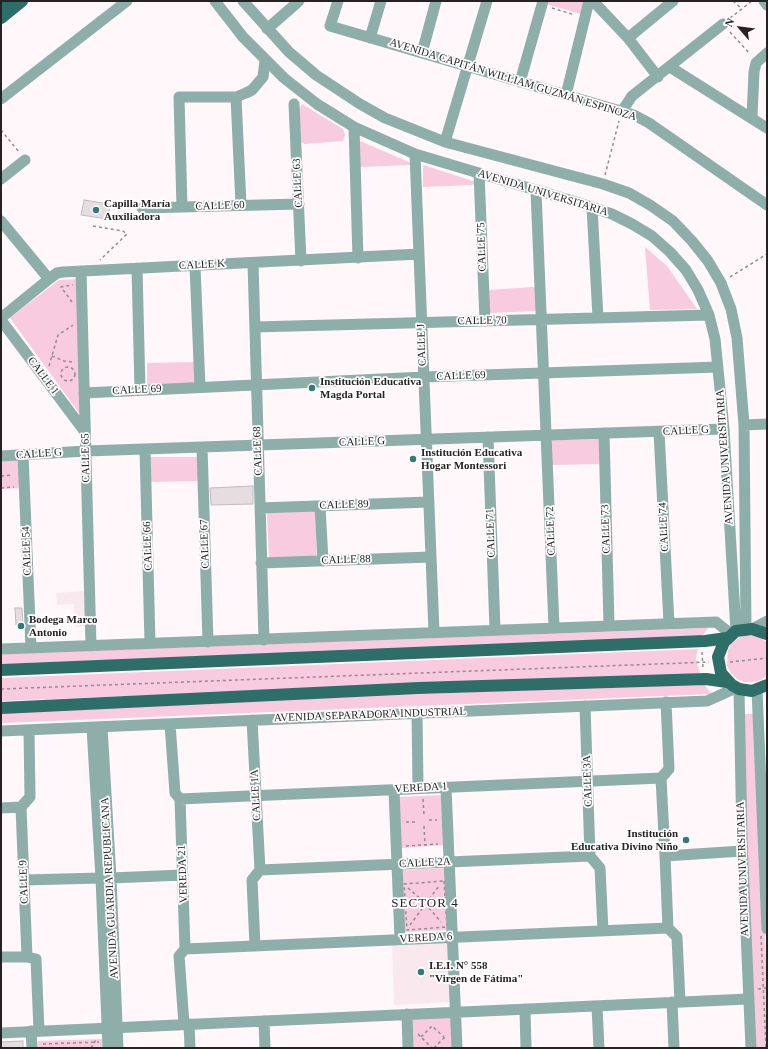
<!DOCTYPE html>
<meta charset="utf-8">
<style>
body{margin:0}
#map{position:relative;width:768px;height:1049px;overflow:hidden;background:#fff7fa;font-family:"Times New Roman",serif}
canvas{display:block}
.frame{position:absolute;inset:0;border:2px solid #262224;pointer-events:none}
.north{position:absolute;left:720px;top:8px;width:40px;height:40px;-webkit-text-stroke:3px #fff;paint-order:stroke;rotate:298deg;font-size:11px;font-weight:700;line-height:16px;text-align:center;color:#262224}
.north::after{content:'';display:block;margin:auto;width:14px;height:18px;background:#262224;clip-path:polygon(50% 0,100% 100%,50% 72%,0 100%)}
</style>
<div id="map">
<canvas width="768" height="1049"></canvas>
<div class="frame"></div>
<div class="north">N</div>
</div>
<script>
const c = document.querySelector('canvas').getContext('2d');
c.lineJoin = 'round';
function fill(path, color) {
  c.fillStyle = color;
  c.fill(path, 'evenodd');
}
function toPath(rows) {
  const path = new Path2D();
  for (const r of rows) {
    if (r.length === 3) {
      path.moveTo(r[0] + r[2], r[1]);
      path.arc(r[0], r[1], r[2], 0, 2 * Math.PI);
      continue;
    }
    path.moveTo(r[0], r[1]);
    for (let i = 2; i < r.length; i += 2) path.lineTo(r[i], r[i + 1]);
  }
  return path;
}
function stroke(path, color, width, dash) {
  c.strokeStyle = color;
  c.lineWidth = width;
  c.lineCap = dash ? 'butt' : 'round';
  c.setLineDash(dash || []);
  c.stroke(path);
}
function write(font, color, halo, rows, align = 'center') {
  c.font = font + ' "Times New Roman",serif';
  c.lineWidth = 3.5;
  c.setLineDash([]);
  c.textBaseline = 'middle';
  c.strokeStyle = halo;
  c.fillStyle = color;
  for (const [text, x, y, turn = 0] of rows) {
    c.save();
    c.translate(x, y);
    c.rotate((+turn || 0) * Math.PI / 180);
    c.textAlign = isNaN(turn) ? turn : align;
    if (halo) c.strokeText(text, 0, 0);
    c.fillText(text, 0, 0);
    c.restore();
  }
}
fill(toPath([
 [84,591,86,626,75,627,74,604,57,605,56,593],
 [449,939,451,1002,394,1005,392,942]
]), '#fae8ef');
fill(toPath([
 [547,1,586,1,584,15,546,4],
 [302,104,343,129,345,135,343,141,305,144,301,142,299,109],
 [360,141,411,163,411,165,360,167],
 [423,165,476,182,472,185,423,187],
 [645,247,667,266,697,309,650,310],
 [78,279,82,417,10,318,59,280],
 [533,287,537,288,537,311,489,313,488,290],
 [195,362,196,384,147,386,147,363],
 [601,439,602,464,552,465,552,440],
 [149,457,198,457,198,481,149,482],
 [20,460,21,488,1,489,1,461],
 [315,511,317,557,269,559,267,513],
 [708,628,702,637,1,664,1,654],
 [744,635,758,636,767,642,767,675,761,680,753,682,744,682,737,679,731,673,727,666,728,650,731,643],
 [698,649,696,658,700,674,1,701,1,678],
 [703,683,712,694,1,723,1,711],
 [740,714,755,714,767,984,767,1048,754,1048],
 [443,795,446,845,401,848,399,797],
 [446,868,449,930,404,932,401,870],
 [451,1016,452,1048,413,1048,412,1018],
 [102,1039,103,1048,38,1048,38,1041]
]), '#f8cbde');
const building = toPath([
 [84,200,110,204,108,219,81,215,84,200],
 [253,486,253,504,211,505,210,488,253,486],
 [15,608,22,608,23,625,16,625,15,608],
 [23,1041,23,1048,1,1048,1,1042,23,1041]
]);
fill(building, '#e6dde0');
stroke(building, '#c3babe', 1);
stroke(toPath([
 [733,1,742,9],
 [552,8,575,15],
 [730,18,752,1],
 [730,32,750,54],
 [1,130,19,152],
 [605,175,619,121],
 [93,226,123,231,127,234,100,260],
 [730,277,767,254],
 [72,302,61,287,73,285],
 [52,356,64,361,73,362],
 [49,366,58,335,73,325],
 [68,374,7],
 [1,476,13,475],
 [1,488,14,487],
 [702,652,703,668],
 [730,662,767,658],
 [1,689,709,662],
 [423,799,424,815],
 [429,820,437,820],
 [406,822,418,822],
 [424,826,425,845],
 [406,846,438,844],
 [444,881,447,927,407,930,404,884,444,881],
 [408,888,422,900],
 [429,899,440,885],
 [429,908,441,922],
 [410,925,422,909],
 [761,936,766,1048],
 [758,989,767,988],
 [418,1034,432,1048],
 [421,1037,432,1026,444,1037],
 [43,1044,99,1042],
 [91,1048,97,1038],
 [434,1048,445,1037]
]), '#928c8e', 1.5, [3, 3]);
stroke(toPath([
 [215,1,243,37,284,78,317,104,354,127,415,154,576,202,612,214,632,224,652,236,670,252,686,270,698,290,709,315,715,339,724,429,736,631],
 [243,1,289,52,316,75,360,104,385,118,445,142,603,184,629,193,650,205,673,221,692,241,708,261,721,283,731,309,737,338,744,425,746,629],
 [338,1,330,26,634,115,649,123,767,205],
 [593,1,628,38,658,77],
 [764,1,767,5],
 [267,29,299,1],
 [370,38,381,1],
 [628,38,673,1],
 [422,53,436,1],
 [670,67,767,128],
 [520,82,543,1],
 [566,95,589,1],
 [236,97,241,205],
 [1,99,127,1],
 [294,104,301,261],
 [622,111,632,96,723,24],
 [752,117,754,72,756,63,767,53],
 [354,127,358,258],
 [445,142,487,1],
 [415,154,434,632],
 [479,173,485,321],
 [1,179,25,160],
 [536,191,554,627],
 [182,207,179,97,236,97,246,93,252,90,263,77,265,61],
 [592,207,598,318],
 [142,208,299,204],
 [1,221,49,279],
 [253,263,264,640],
 [195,266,200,387],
 [137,268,140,390],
 [81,271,91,646],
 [1,318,49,279,57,273,63,272,419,254],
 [1,320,85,432],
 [255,327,709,315],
 [84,393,424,377,718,367],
 [744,425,767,424],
 [659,432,669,623],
 [604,433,609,625],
 [488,437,495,629],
 [202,447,208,642],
 [145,449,150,643],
 [23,455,31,648],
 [1,456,86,451,724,429],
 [320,506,323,561],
 [260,508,429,502],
 [261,563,431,557],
 [752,629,767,621],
 [1,649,716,622,731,634],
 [739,689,742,840,751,1048],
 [757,690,767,929],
 [666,702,669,769,661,778,665,856,668,928,677,937,680,1002],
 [585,706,590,856],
 [417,713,418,788],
 [252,720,260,870],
 [170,724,175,793,180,799,185,949,179,956,184,1024],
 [102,727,111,878,118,1048],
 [92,728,101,878,108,1048],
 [1,731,707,701,736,688],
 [446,787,457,1048],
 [394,790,400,939],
 [180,799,661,778],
 [21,807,27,957],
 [21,807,30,797,29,730],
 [1,808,21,807],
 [590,856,600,868,603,931],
 [665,856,742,851],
 [260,870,590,856],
 [111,878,183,875],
 [24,880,101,878],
 [255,946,252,880,260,870],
 [185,949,668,928],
 [1,957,27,957,36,959,39,1031],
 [672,1002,674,1048],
 [597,1006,599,1048],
 [525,1009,526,1048],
 [407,1014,408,1048],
 [264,1021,265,1048],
 [189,1024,190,1048],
 [31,1031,32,1048],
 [1,1033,748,999]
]), '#8eaeaa', 11);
stroke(toPath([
 [1,5,7,1],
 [1,18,22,1],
 [767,634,752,629,736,631,724,642,718,657,721,673,732,685,739,689,752,691,767,685],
 [1,670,705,641,727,638],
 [1,708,419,688,706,679,727,682]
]), '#2d6e68', 12);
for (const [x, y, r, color] of [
 [96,210,4,"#337b75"],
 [312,388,4,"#337b75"],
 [413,459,4,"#337b75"],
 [21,626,4,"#337b75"],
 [686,840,4,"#337b75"],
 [421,972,4,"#337b75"]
]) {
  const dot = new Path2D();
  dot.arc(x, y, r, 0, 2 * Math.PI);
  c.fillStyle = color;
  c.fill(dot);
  stroke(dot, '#fff', 1.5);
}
write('11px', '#262224', '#fff', [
 ["AVENIDA CAPITÁN WILLIAM GUZMÁN ESPINOZA",513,80,17],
 ["CALLE 63",298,183,-93],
 ["AVENIDA UNIVERSITARIA",543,193,17],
 ["CALLE 60",220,206,-2],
 ["CALLE 75",482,247,-92],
 ["CALLE K",202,265,-3],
 ["CALLE 70",482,321,-1],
 ["CALLE J",422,345,-92],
 ["CALLE 1",43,376,53],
 ["CALLE 69",461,376,-2],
 ["CALLE 69",137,390,-3],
 ["CALLE G",686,431,-3],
 ["CALLE G",362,442,-2],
 ["CALLE 68",258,451,-92],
 ["CALLE G",39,454,-4],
 ["AVENIDA UNIVERSITARIA",725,457,-94],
 ["CALLE 65",86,458,-91],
 ["CALLE 89",344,505,-2],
 ["CALLE 74",664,527,-93],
 ["CALLE 73",606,529,-92],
 ["CALLE 72",551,531,-92],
 ["CALLE 71",491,533,-92],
 ["CALLE 67",205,544,-92],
 ["CALLE 66",148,546,-92],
 ["CALLE 54",27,551,-92],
 ["CALLE 88",346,560,-2],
 ["AVENIDA SEPARADORA INDUSTRIAL",370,715,-2],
 ["CALLE 3A",588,781,-92],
 ["VEREDA 1",421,788,-3],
 ["CALLE 1A",256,795,-93],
 ["CALLE 2A",425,863,-3],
 ["AVENIDA UNIVERSITARIA",743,869,-92],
 ["VEREDA 21",183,874,-92],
 ["CALLE 9",24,882,-92],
 ["AVENIDA GUARDIA REPUBLICANA",110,888,-93],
 ["VEREDA 6",426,938,-3]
]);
write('bold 11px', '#262224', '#fff', [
 ["Capilla María",104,204],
 ["Auxiliadora",104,217],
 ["Institución Educativa",320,382],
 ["Magda Portal",320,395],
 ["Institución Educativa",421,453],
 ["Hogar Montessori",421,466],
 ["Bodega Marco",29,620],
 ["Antonio",29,633],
 ["Institución",678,834,"right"],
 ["Educativa Divino Niño",678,847,"right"],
 ["I.E.I. N° 558",429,966],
 ["\"Virgen de Fátima\"",429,979]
], 'left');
c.letterSpacing = '1px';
write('13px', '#262224', '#fff', [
 ["SECTOR 4",425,904]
]);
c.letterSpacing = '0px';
</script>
